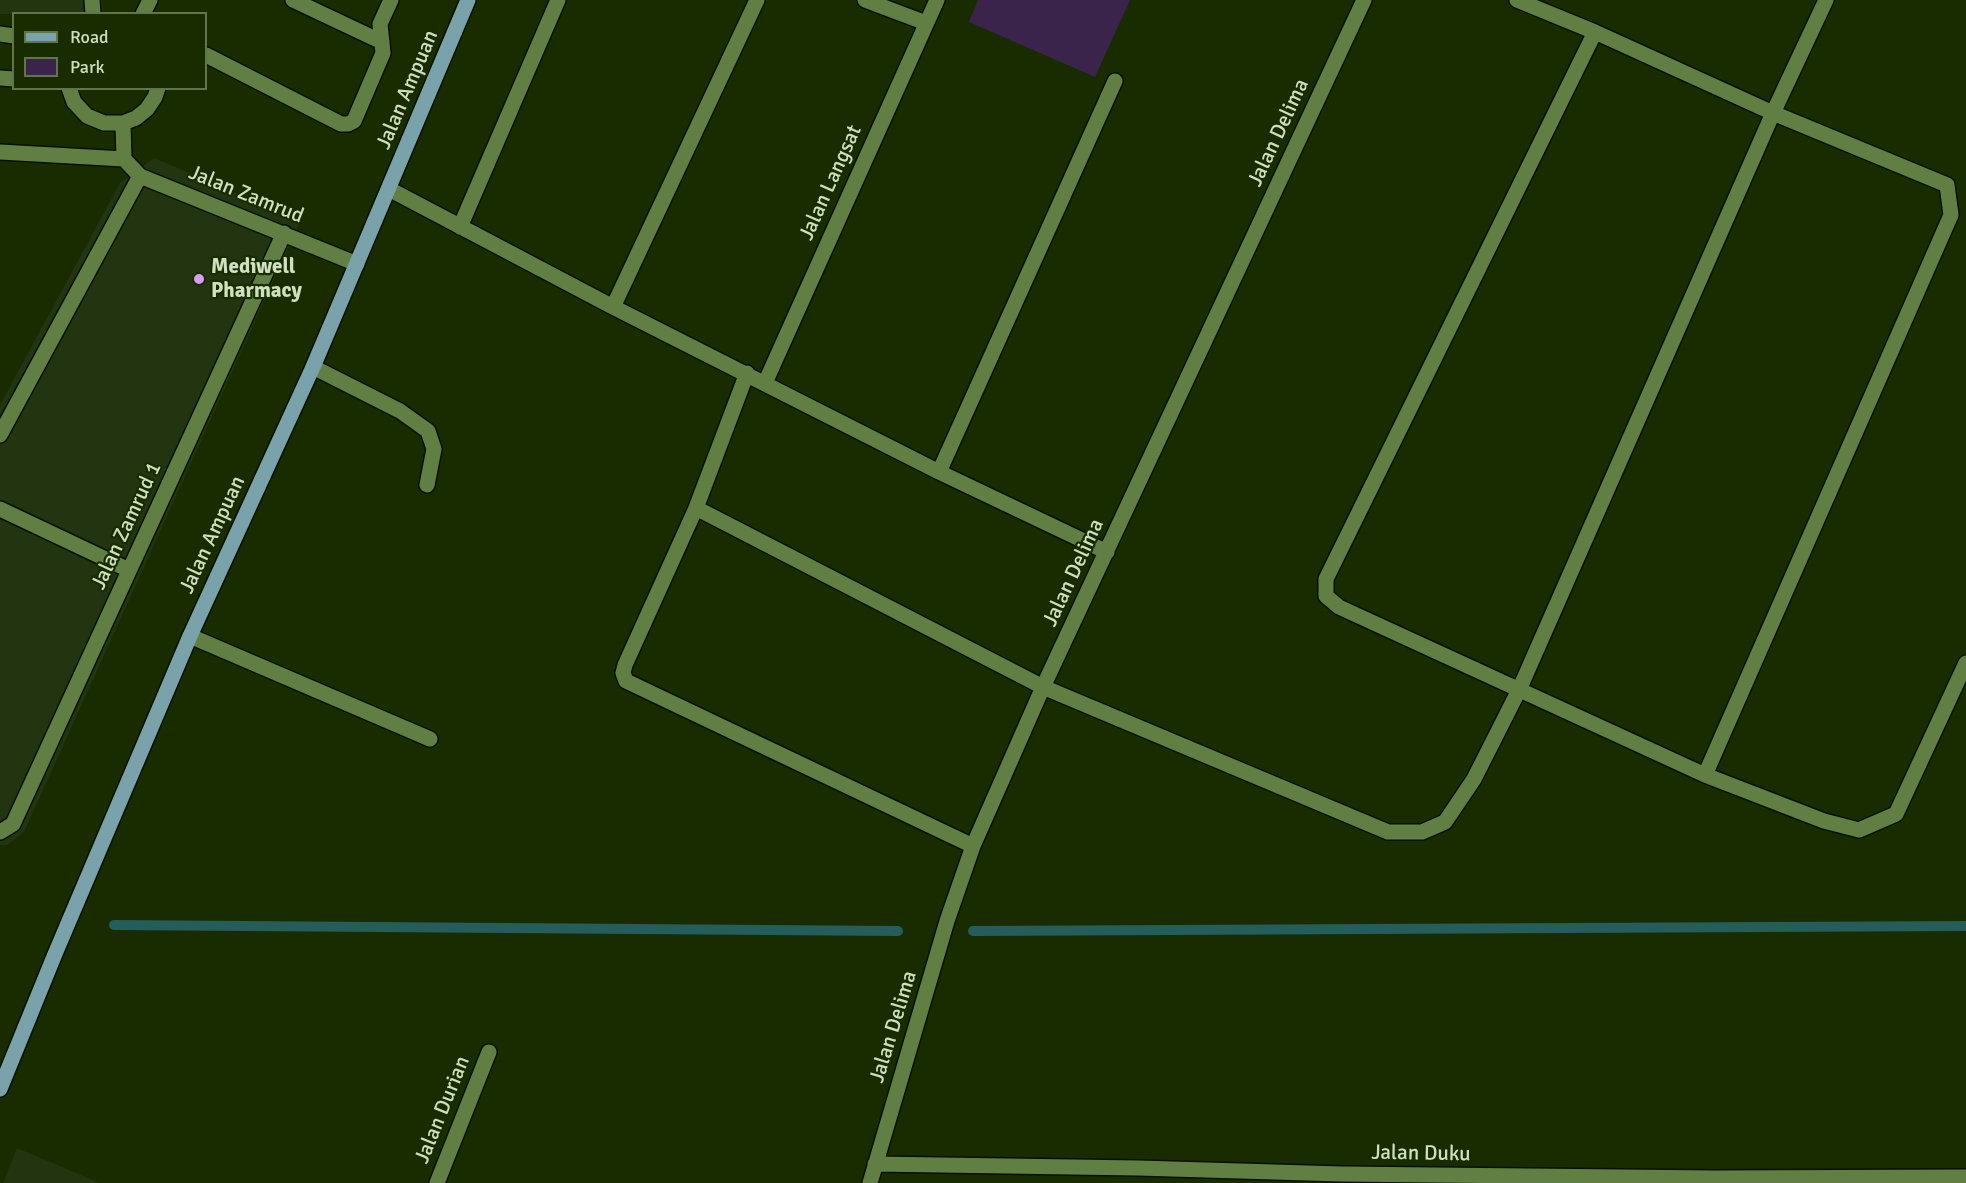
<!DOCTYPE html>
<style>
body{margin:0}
#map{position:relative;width:1966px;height:1183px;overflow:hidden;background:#182c00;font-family:Signika,sans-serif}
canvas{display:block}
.legend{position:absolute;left:12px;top:12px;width:195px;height:78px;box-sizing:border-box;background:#182c00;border:2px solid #61744c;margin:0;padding:8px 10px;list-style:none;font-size:18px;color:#cee0bf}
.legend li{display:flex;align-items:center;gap:12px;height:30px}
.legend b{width:30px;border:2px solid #61744c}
</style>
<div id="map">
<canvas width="1966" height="1183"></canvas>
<ul class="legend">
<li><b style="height:8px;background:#79a2aa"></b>Road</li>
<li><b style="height:16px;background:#3b244b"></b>Park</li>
</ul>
</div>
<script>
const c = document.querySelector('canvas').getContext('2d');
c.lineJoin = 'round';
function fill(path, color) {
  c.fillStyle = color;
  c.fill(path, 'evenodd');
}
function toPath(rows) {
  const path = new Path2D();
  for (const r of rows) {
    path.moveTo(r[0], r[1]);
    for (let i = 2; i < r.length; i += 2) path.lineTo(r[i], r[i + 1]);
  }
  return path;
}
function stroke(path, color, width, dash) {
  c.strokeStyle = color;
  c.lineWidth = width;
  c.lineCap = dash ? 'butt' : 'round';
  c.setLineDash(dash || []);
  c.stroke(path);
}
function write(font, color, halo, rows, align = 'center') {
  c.font = font + ' Signika,sans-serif';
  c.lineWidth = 4.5;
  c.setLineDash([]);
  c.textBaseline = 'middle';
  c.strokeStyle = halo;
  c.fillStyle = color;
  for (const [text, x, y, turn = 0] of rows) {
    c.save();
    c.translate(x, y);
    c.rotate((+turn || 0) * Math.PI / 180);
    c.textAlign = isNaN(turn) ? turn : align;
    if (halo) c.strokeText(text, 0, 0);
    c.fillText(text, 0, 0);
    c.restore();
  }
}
fill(toPath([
 [0,0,102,0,103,11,97,14,0,14],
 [154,158,301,220,24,832,7,845,0,845,0,405,120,183],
 [17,1148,100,1183,3,1183]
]), '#233410');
fill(toPath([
 [978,0,1130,0,1095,77,969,22]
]), '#3b244b');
stroke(toPath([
 [114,925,898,931],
 [973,931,1966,926]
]), '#245d5a', 10);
const minor = toPath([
 [92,0,93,14],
 [293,0,382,42],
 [865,0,926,23],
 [1517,0,1595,32,1773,113,1947,185,1951,215,1705,775],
 [143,14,150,0],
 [1595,32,1326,579,1326,596,1339,607,1705,775,1824,821,1859,830,1896,814,1966,663],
 [0,34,14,36],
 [206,55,341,124,348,124,354,121,383,53,380,24,391,0],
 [0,78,14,79],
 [69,88,74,102,87,116,104,123,123,123,136,118,147,109,155,97,158,88],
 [123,123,124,159,140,176,357,264],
 [0,152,124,159],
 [389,189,613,307,939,472,1107,552],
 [460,227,558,0],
 [613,307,757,0],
 [313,367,400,411,428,431,434,449,427,485],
 [747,373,696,508,625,665,623,673,626,681,973,846],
 [765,383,937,0],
 [0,435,140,176],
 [939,472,1115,81],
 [696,508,1043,687,1388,832,1422,832,1445,822,1474,779,1519,690,1773,113,1826,0],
 [0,509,129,570],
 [190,636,430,739],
 [0,832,13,824,284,233],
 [875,1164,1138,1168,1342,1174,1715,1178,1966,1177],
 [437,1183,489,1052],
 [870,1183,947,921,973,846,1043,687,1364,0]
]);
const major = toPath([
 [0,1089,55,954,190,636,313,367,468,0]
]);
stroke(minor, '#061200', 18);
stroke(major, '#061200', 18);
stroke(minor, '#617f43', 15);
stroke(major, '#79a2aa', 15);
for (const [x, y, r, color] of [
 [199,279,6,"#d49cfb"]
]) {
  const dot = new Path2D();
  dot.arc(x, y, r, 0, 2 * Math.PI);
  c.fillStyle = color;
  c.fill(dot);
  stroke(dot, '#182c00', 2);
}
write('21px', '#cee0bf', '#182c00', [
 ["Jalan Ampuan",408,90,-67],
 ["Jalan Delima",1279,133,-65],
 ["Jalan Langsat",831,183,-66],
 ["Jalan Zamrud",246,195,22],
 ["Jalan Zamrud 1",127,526,-65],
 ["Jalan Ampuan",213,535,-65],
 ["Jalan Delima",1074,573,-65],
 ["Jalan Delima",894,1027,-73],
 ["Jalan Durian",443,1110,-68],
 ["Jalan Duku",1421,1154,1]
]);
write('bold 21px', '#cee0bf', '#182c00', [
 ["Mediwell",211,267],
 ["Pharmacy",211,291]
], 'left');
</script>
